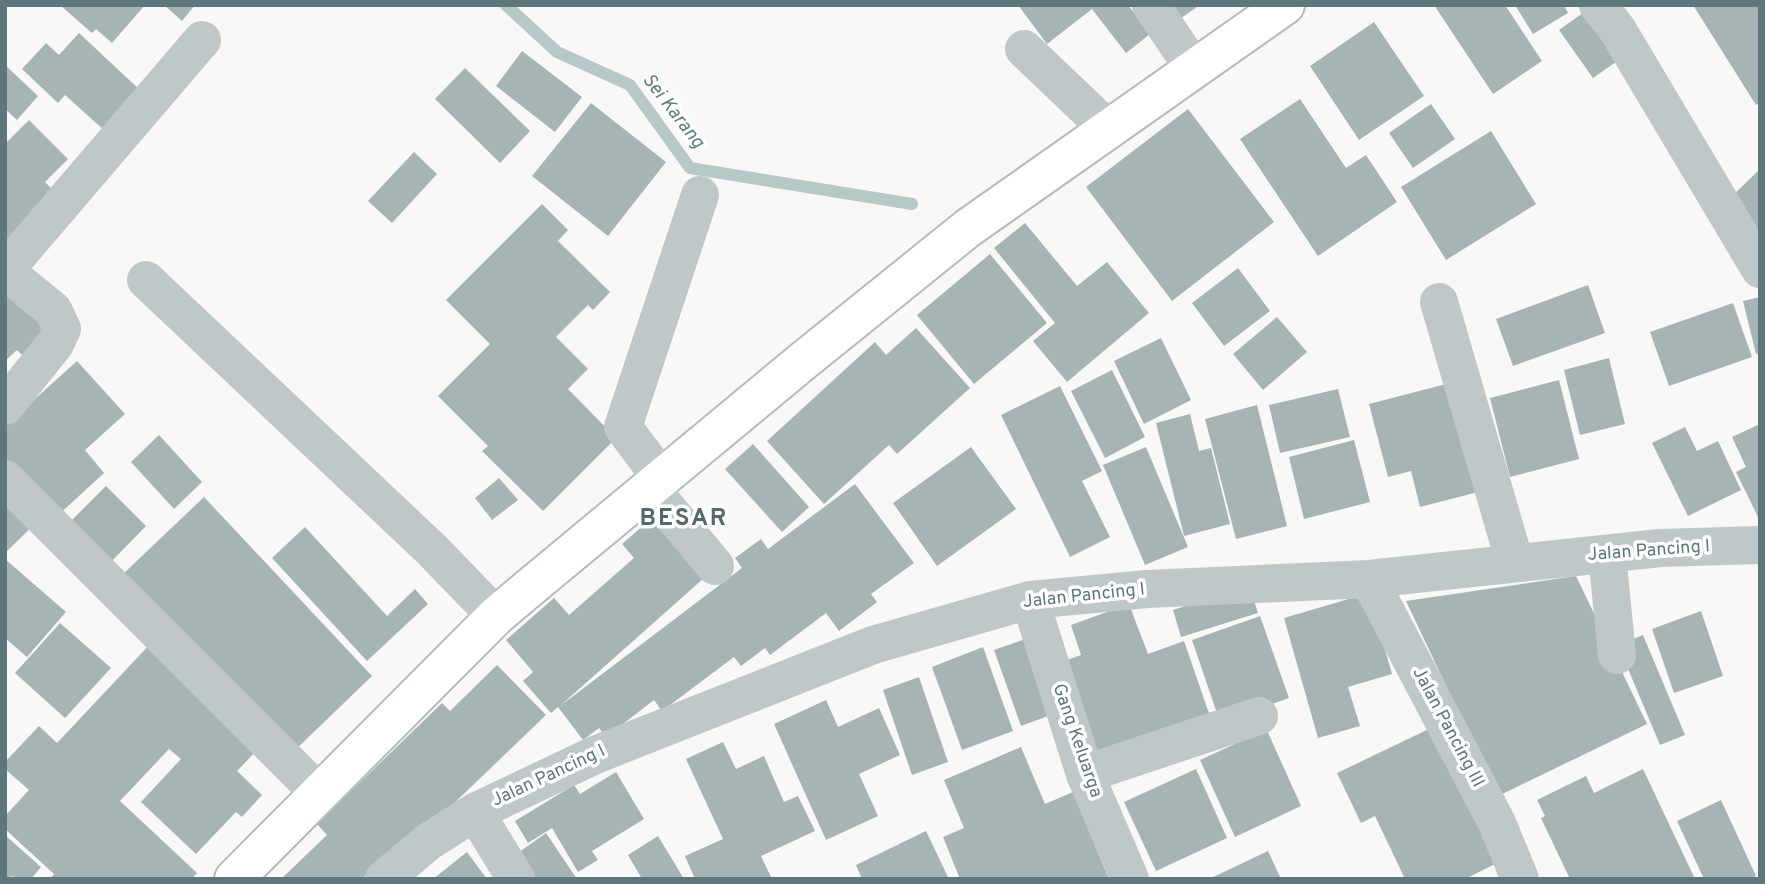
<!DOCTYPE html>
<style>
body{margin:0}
#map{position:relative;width:1765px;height:884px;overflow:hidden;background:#f9f8f7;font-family:Overpass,sans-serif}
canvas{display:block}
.frame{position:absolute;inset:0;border:7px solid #5e777c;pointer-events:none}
</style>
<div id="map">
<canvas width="1765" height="884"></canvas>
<div class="frame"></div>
</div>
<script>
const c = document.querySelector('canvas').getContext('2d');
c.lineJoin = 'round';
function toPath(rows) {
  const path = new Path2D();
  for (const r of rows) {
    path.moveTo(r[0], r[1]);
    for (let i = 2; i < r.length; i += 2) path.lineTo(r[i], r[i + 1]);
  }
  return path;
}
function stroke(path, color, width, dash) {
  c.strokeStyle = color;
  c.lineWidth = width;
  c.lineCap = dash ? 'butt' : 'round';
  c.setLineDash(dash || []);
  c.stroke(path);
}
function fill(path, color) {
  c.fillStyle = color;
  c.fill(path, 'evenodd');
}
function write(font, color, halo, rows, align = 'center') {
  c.font = font + ' Overpass,sans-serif';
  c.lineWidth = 7;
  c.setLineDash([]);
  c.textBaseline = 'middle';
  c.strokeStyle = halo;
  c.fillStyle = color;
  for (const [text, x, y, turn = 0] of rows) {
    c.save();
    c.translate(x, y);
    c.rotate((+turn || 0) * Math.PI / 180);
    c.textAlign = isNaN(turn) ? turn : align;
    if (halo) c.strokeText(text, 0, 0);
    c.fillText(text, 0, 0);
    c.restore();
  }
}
stroke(toPath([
 [506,5,557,52,630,85,690,168,912,204]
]), '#b6c8c8', 12);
fill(toPath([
 [60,5,145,5,112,43,96,29,92,33],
 [164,5,195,5,182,21],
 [1018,5,1128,5,1150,34,1126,53,1092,9,1047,44],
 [1173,5,1200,5,1181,18],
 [1434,5,1505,5,1542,61,1493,94],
 [1515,5,1564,5,1568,13,1533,34],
 [1693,5,1760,5,1760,103,1756,105],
 [1590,8,1623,57,1593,78,1559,30],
 [1374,22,1424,96,1359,140,1310,66],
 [79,33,142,92,105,131,65,95,58,103,22,69,46,43,59,55],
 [522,51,582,97,555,132,496,86],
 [5,65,38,96,17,120,5,109],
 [465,68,530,131,500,163,435,99],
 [1300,99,1346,168,1366,155,1397,202,1318,256,1240,139],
 [591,103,666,162,608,236,532,176],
 [1431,104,1455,139,1413,168,1389,133],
 [1188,109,1274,222,1172,301,1086,187],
 [29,120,68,159,45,182,57,194,5,247,5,144],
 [1491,131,1536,204,1446,260,1401,187],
 [414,152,437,174,392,223,368,201],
 [1760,169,1760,244,1723,205],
 [542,204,568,230,558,241,610,292,593,310,588,305,556,337,588,369,568,389,616,438,543,511,482,451,488,446,438,396,490,344,446,300],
 [1025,223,1077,286,1107,262,1149,313,1067,382,1033,341,1055,323,994,248],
 [990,254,1047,323,974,384,917,315],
 [1238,268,1270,311,1224,346,1192,303],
 [1588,285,1605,333,1513,366,1496,319],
 [5,289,52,335,27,360,17,350,5,361],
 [1760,297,1760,353,1756,354,1743,301],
 [1733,303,1752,357,1669,386,1650,332],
 [1277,317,1307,352,1263,390,1233,354],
 [916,328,970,388,897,454,889,445,824,504,767,441,875,342,886,355],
 [1161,338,1191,400,1144,424,1114,361],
 [1609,358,1625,424,1580,435,1564,370],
 [77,361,125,414,85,450,104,473,55,518,5,463,5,426],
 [1112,370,1145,437,1105,458,1071,391],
 [1559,380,1579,459,1510,477,1490,398],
 [1450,383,1478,492,1420,507,1411,471,1388,477,1369,404],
 [1060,386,1102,471,1082,481,1110,537,1070,557,1001,415],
 [1338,389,1350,437,1280,453,1269,405],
 [1257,405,1287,526,1236,539,1205,419],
 [1190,414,1199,451,1211,448,1230,524,1184,536,1156,423],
 [1760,424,1760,521,1736,472,1746,467,1732,437],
 [1685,427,1697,451,1718,441,1741,490,1688,516,1652,443],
 [159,435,202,482,174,509,131,462],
 [1354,440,1370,502,1304,519,1289,457],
 [753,444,809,507,782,532,725,469],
 [971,447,1016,509,937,566,893,503],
 [1146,447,1188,547,1145,565,1103,465],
 [499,478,518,500,492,520,475,498],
 [5,484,39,520,5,553],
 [855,484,914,563,871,594,877,602,839,631,826,613,770,655,765,648,741,666,734,657,662,711,654,700,606,737,599,728,583,740,558,707,551,713,523,681,533,672,506,640,554,598,569,615,634,558,622,544,652,518,704,578,560,706,742,568,735,558,761,539,768,549],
 [106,486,146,526,104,569,63,529],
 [204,497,372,676,291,754,122,575],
 [305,527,387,616,415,589,428,604,367,661,272,558],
 [5,559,66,612,27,657,5,638],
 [1576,576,1647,724,1498,796,1406,601],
 [1249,586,1258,613,1181,637,1173,610],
 [1369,593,1392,674,1348,687,1360,726,1318,738,1284,618],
 [1129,604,1148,654,1184,641,1212,722,1091,766,1055,664,1081,655,1071,625],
 [1701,611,1723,676,1674,693,1652,629],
 [1260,616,1289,698,1220,722,1192,640],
 [60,623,111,668,65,718,15,673],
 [1643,635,1685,735,1660,745,1618,645],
 [1031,637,1059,712,1021,726,994,650],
 [153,641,262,745,237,771,262,795,242,817,236,812,196,854,141,802,181,759,169,749,120,801,197,873,192,879,50,879,54,874,5,829,5,816,29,790,5,769,5,762,39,726,57,743],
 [983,647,1013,731,962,750,932,667],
 [497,665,546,715,396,859,389,852,362,879,281,879,327,835,317,824,442,703,450,711],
 [919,677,948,762,912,775,883,690],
 [826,700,838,727,879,708,900,755,859,774,878,816,826,840,774,724],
 [1261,717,1301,806,1235,837,1200,760,1235,744],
 [1433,727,1497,863,1465,879,1405,879,1375,816,1361,823,1337,773],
 [723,742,736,769,764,756,784,802,798,796,815,831,761,856,772,879,695,879,685,856,723,839,686,759],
 [1021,747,1045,804,1073,792,1109,879,960,879,943,837,964,828,944,780],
 [1196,769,1227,838,1156,871,1124,802],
 [1643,769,1695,879,1570,879,1541,818,1545,816,1537,800,1586,776,1594,793],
 [616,772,644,819,592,851,598,860,578,872,552,828,528,843,515,821,574,785,580,794],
 [1721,800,1756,876,1750,879,1704,879,1677,821],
 [926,831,949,879,862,879,856,865],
 [546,833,577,879,520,879,508,860],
 [5,835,41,867,31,879,16,879,13,876,5,879],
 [658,836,684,879,642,879,628,855],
 [1268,851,1281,879,1209,879],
 [467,852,487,879,433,879]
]), '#a6b4b6');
const major = toPath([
 [234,879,496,616,528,589,803,361,968,228,1285,5]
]);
stroke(major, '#b3bbbd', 42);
stroke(toPath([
 [1151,5,1194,69],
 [1598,5,1617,29,1760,269],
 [1024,49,1109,130],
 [5,266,19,254,202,40],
 [5,271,53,310,62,329,55,344,5,406],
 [146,280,431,549,496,616],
 [1439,302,1515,563],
 [5,479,318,792],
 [662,479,623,427,700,195],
 [651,489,715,566],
 [1607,554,1617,655],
 [1369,579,1497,823,1520,879],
 [1030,600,1085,774,1130,879],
 [1085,774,1259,716],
 [475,812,516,879],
 [384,879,428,842,475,812,595,755,873,645,1030,600,1147,589,1369,579,1660,548,1760,545]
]), '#c0c7c9', 38);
stroke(major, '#fff', 38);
write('18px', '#5e777c', '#fff', [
 ["Jalan Pancing I",1649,552,-4],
 ["Jalan Pancing I",1084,597,-6],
 ["Jalan Pancing III",1447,728,62],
 ["Gang Keluarga",1076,741,71],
 ["Jalan Pancing I",549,777,-25]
]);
write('italic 19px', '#5e7c7c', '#fff', [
 ["Sei Karang",672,112,52]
]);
c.letterSpacing = '2px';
write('bold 24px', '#55696d', '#fff', [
 ["BESAR",684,520]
]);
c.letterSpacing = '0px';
</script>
